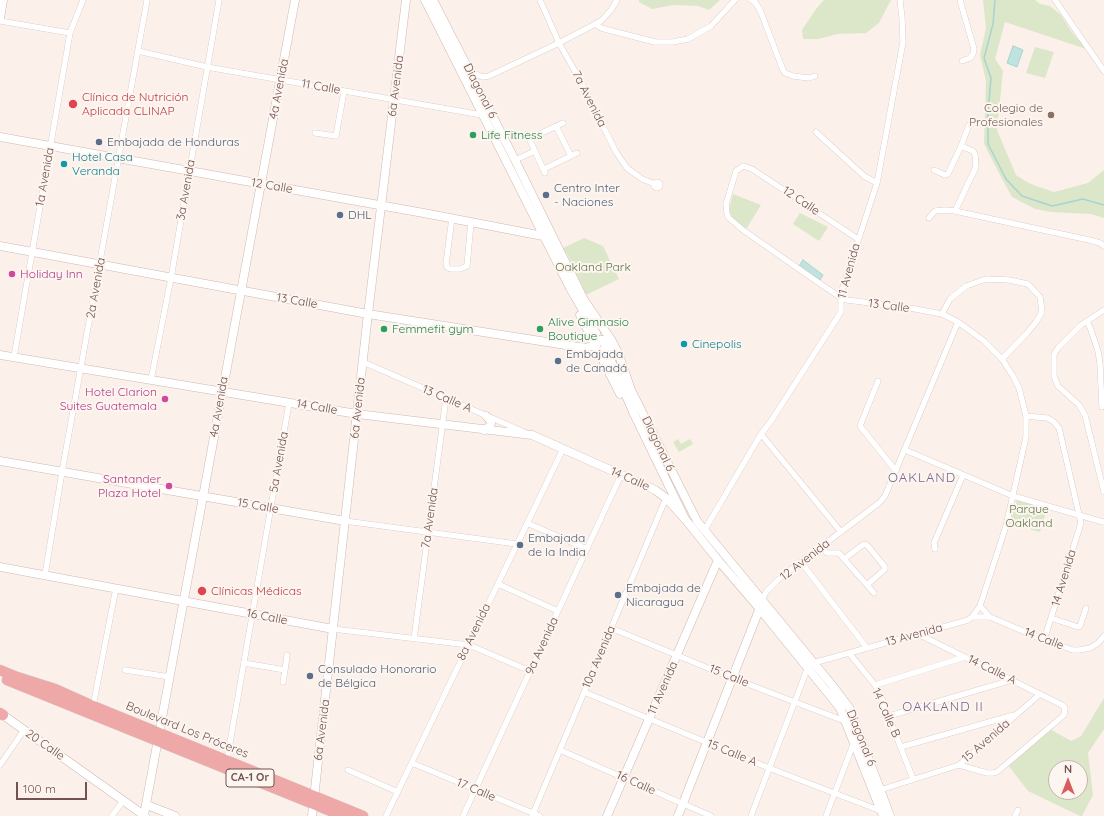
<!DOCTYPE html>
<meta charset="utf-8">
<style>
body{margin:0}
#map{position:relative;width:1104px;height:816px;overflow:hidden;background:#fbf0ea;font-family:Quicksand,sans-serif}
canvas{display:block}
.north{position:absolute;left:1048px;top:760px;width:40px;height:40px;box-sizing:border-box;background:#fdf5f0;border:1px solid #c6b4b0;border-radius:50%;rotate:0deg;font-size:11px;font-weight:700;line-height:16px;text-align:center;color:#73534f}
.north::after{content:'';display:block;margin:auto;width:14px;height:18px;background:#d85b5d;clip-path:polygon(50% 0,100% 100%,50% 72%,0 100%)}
.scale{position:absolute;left:16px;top:782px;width:71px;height:18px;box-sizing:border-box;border:2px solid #73534f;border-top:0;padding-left:5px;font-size:12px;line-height:14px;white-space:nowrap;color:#73534f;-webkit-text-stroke:3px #fdf5f0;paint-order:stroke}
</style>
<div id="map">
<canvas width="1104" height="816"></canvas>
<div class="north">N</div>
<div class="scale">100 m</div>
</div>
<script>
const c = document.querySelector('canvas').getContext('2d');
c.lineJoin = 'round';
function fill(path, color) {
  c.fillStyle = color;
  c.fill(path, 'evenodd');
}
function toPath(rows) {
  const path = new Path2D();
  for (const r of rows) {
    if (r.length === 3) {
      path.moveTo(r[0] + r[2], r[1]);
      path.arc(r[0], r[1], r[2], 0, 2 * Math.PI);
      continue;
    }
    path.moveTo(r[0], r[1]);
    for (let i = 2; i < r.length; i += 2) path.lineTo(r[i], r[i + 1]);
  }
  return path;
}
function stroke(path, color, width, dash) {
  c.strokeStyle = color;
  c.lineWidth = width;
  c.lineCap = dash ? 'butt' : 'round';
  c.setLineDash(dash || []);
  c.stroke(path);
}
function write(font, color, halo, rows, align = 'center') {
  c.font = font + ' Quicksand,sans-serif';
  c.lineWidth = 4;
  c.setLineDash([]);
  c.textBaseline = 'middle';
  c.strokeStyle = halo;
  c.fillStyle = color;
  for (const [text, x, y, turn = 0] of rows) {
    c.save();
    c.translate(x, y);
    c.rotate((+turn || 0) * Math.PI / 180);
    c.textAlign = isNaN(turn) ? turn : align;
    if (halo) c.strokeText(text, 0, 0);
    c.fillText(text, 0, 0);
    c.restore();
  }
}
fill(toPath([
 [639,0,720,0,709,10,698,6,674,5,652,9,639,2],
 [824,0,891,0,879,23,866,33,837,34,819,39,803,39,802,30,816,9],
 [983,0,1035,0,1040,4,1050,6,1061,15,1071,31,1086,49,1005,22,995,59,1003,71,997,130,1016,175,1027,182,1036,186,1054,192,1088,183,1104,170,1104,218,1091,214,1051,212,1035,209,1012,197,1000,175,984,144,986,81,980,55,986,28],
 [1035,47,1054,52,1045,78,1026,73],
 [733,194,761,205,745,231,730,218,729,210],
 [800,213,828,227,819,241,793,224],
 [584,238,603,246,619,279,588,294,586,294,567,254,561,249],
 [678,439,681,444,690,439,693,444,679,452,673,442],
 [1017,499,1047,508,1040,532,1010,524],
 [1104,698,1104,729,1088,753,1093,795,1082,816,1080,816,1028,791,1008,765,1050,729,1071,741,1081,736],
 [1056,768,1080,768,1080,792,1056,792]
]), '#dce7c9');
const water = toPath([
 [1013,46,1023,50,1017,67,1007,63,1013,46],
 [803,260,823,275,820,280,799,266,803,260]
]);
fill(water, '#c0e3df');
stroke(water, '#a7d3d0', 1);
stroke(toPath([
 [995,0,993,24,984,58,991,78,988,112,988,144,1006,179,1022,196,1052,206,1083,199,1104,205]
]), '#a7d3d0', 1.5);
const street = toPath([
 [540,0,559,43,580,80,616,152,627,168,642,179,655,184],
 [751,0,755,2,760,10,783,70,785,73,793,76,809,78,815,76],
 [960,0,974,49,973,54,970,58,962,61],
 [1055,0,1104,71],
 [0,21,70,33],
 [595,24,601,28,616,32,655,42,673,42,688,39,711,26,735,0],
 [138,51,207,67,482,115],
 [471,72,483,77,489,76,559,43,601,21,611,10,617,0],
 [556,126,571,156],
 [816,132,864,176,877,183],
 [315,133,336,136,344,91],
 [527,134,545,173],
 [529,139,563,123],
 [961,146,969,125],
 [515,160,535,151],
 [544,169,577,153],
 [934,170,945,175,948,174,961,146,973,151,975,154,976,167,955,211],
 [657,185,3],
 [452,218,446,264,447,267,450,269,460,269,467,266,471,222],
 [929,218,935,211,945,210,955,211,1089,240,1100,243,1104,246],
 [1104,310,1081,325,1058,348,1054,354,1054,376,1058,386,1079,405,1085,415,1104,492],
 [942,314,950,299,966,286,986,279,1009,280,1028,284,1040,297,1042,312,1036,322,1027,333,1002,359],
 [1087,321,1091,330,1098,351,1100,364,1102,407],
 [14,357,70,33,83,0],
 [363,362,524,432],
 [151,380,171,278,219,0],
 [878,381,860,426,896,471],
 [1026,416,1047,418,1053,421,1059,428,1081,523,1044,640],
 [761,434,841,532],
 [905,450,1013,496,1103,522],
 [345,521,517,544],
 [527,523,587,549],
 [704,531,761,434,771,421,841,312,841,293,877,183,903,42,902,18,900,0],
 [820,547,827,553,839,553,844,559,867,585,885,569,885,567,867,545,864,544,844,559],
 [935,549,934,543,963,475],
 [801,562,867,648],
 [45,575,62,472,147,0],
 [498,584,558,611],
 [867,585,874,593],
 [762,601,766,592,781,577,879,503,885,496,958,322],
 [980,606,990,617],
 [972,617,990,617,1044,640,1073,650,1079,650,1090,648,1098,643,1104,636],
 [1051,618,1078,627,1080,626,1086,608],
 [611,628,732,678,847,722],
 [333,629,469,645,530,671],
 [918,634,1062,705,1065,708,1064,715,997,772,993,773,987,773,959,765],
 [414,639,446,398],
 [849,653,875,685,882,699,913,779],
 [244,663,285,670,287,655],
 [125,670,170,677],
 [283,682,285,670],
 [875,685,965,657],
 [584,692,769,768,881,811],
 [93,706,116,588],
 [889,716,1012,680],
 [901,747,1014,715],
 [560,750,711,816],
 [227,760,289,403],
 [412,763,540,816],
 [0,765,24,730],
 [348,770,398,792],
 [880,790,959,765,1040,694],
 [112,816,123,801],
 [386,816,563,449],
 [463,816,621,475],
 [532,816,666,498],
 [751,816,808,667,813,663,954,624,968,620,972,617,980,606,1006,526,1026,437,1026,416,1019,388,1013,376,1002,359,984,341,958,322,942,314,910,308,847,300,840,297,822,285,743,230,729,218,727,214,726,204,736,171,743,166,752,169,858,239],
 [826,816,854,742],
 [1015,816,1018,810]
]);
const secondary = toPath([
 [425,0,570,288,596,333],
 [433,0,515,160,584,300,612,341,619,355,631,390,697,521,832,685,850,709,890,816],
 [0,18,3,0],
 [0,137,429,214,543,236],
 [0,246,368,314,585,348,596,345,600,340,605,340,608,341,611,348],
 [580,315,620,394],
 [605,347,634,414,685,519,718,560,759,608,840,708,883,816],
 [0,355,357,414,532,435,655,490,666,498,685,519],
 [484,430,490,426,491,423,490,420,486,416],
 [0,461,345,521],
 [0,567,333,629],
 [3,715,145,816],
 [147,805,175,816],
 [144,815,295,0],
 [312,816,368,314,406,0],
 [607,816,718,560],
 [678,816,761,605]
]);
const highway = toPath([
 [0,670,17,677,55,689,93,706,363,816],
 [7,680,343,816],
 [0,713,3,715]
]);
stroke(street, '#ceb8b3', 6);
stroke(secondary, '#d0b7b1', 9);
stroke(highway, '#d5cbca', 11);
stroke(street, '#fff', 5.5);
stroke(secondary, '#fff', 8);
stroke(highway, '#eea8a7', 10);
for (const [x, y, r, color] of [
 [73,104,5,"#e0444e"],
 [1051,115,4,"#8d6e63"],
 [473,135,4,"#2e9e5b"],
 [99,142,4,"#5c6f8a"],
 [64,164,4,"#0f9aa8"],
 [546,195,4,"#5c6f8a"],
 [340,215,4,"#5c6f8a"],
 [12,274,4,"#d1479c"],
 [384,329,4,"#2e9e5b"],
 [540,329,4,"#2e9e5b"],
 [684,344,4,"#0f9aa8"],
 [558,361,4,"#5c6f8a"],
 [165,399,4,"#d1479c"],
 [169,486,4,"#d1479c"],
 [520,545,4,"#5c6f8a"],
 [202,591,5,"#e0444e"],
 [618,595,4,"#5c6f8a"],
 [310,676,4,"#5c6f8a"]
]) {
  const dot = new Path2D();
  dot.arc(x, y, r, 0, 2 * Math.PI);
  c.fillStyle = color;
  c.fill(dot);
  stroke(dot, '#fdf5f0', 1.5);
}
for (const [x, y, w] of [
 [250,778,48]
]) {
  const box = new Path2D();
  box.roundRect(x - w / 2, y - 9, w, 18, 3);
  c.fillStyle = '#fdf5f0';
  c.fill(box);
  stroke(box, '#73534f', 1);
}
write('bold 11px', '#73534f', null, [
 ["CA-1 Or",250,778]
]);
write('12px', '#73534f', '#fdf5f0', [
 ["6a Avenida",396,86,-83],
 ["11 Calle",321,87,10],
 ["4a Avenida",279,89,-79],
 ["Diagonal 6",480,91,63],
 ["7a Avenida",589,99,63],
 ["1a Avenida",45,177,-80],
 ["12 Calle",272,186,10],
 ["3a Avenida",186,190,-80],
 ["12 Calle",801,201,34],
 ["11 Avenida",849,271,-75],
 ["2a Avenida",96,288,-80],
 ["13 Calle",297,301,10],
 ["13 Calle",889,306,7],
 ["13 Calle A",447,399,23],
 ["4a Avenida",219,407,-80],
 ["14 Calle",317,407,10],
 ["6a Avenida",358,408,-84],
 ["Diagonal 6",658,444,64],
 ["5a Avenida",279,462,-80],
 ["14 Calle",630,479,24],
 ["15 Calle",258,506,10],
 ["7a Avenida",430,518,-82],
 ["12 Avenida",805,560,-38],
 ["14 Avenida",1064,578,-73],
 ["16 Calle",267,617,11],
 ["8a Avenida",474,632,-64],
 ["13 Avenida",914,635,-15],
 ["14 Calle",1044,639,21],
 ["9a Avenida",542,646,-65],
 ["10a Avenida",599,657,-67],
 ["14 Calle A",992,670,26],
 ["15 Calle",729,676,22],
 ["11 Avenida",663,688,-66],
 ["14 Calle B",886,713,66],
 ["Boulevard Los Próceres",187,730,22],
 ["6a Avenida",322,730,-83],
 ["Diagonal 6",861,738,68],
 ["15 Avenida",986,741,-41],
 ["20 Calle",45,745,35],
 ["15 Calle A",732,753,22],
 ["16 Calle",636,783,24],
 ["17 Calle",476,790,23]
]);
write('12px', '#be3a42', '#fdf5f0', [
 ["Clínica de Nutrición",82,97],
 ["Aplicada CLINAP",82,111],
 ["Clínicas Médicas",211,591]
], 'left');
write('12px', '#785e54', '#fdf5f0', [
 ["Colegio de",1043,108],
 ["Profesionales",1043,122]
], 'right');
write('12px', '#27864d', '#fdf5f0', [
 ["Life Fitness",481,135],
 ["Alive Gimnasio",548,322],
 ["Boutique",548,336],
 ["Femmefit gym",392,329]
], 'left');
write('12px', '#4e5e75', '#fdf5f0', [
 ["Embajada de Honduras",107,142],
 ["Centro Inter",554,188],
 ["- Naciones",554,202],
 ["DHL",348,215],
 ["Embajada",566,354],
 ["de Canadá",566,368],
 ["Embajada",528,538],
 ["de la India",528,552],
 ["Embajada de",626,588],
 ["Nicaragua",626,602],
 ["Consulado Honorario",318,669],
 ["de Bélgica",318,683]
], 'left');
write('12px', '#0d838f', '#fdf5f0', [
 ["Hotel Casa",72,157],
 ["Veranda",72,171],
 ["Cinepolis",692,344]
], 'left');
write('12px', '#617848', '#fdf5f0', [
 ["Oakland Park",593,267],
 ["Parque",1029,509],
 ["Oakland",1029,523]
]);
write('12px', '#b23c85', '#fdf5f0', [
 ["Holiday Inn",20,274,"left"],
 ["Hotel Clarion",157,392],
 ["Suites Guatemala",157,406],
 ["Santander",161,479],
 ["Plaza Hotel",161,493]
], 'right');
c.letterSpacing = '1px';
write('13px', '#78678e', '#fdf5f0', [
 ["OAKLAND",922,478],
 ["OAKLAND II",943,707]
]);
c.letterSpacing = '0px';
</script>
